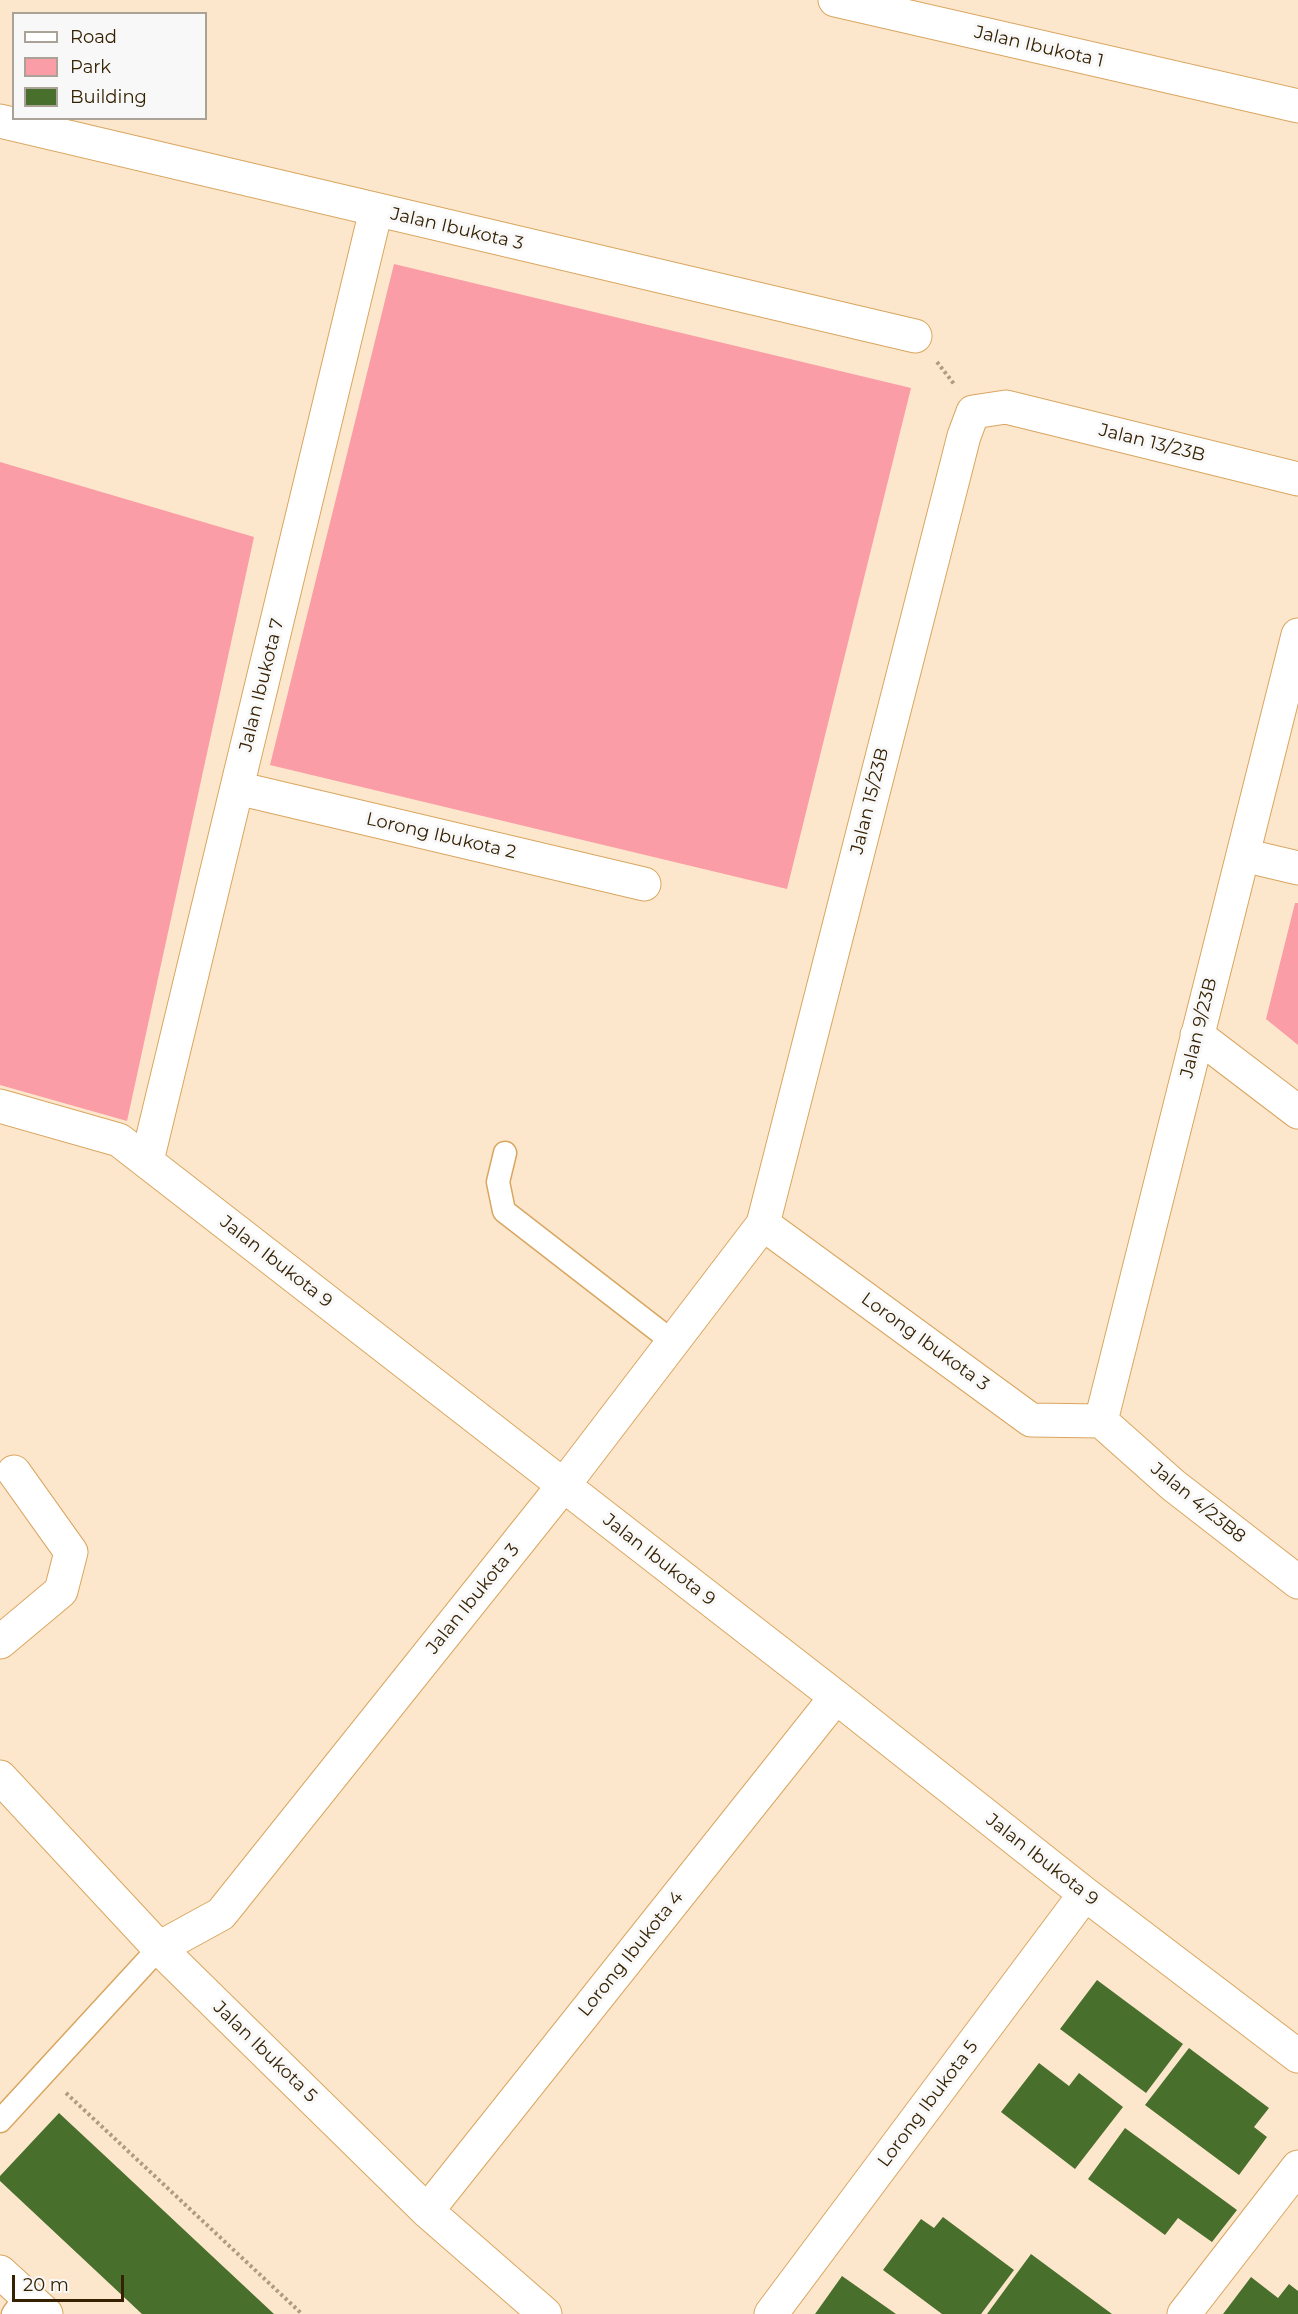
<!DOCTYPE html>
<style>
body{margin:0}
#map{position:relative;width:1298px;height:2314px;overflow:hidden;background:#fde7cc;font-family:Montserrat,sans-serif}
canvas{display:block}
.legend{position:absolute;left:12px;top:12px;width:195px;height:108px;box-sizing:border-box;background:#f8f8f8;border:2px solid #aaa296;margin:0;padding:8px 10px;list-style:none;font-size:18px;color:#362203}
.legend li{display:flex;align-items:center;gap:12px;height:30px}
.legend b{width:30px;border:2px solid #aaa296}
.scale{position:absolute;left:12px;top:2275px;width:112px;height:27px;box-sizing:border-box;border:3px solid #362203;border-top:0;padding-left:8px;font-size:18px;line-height:21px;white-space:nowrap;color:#362203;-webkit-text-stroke:4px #f8f8f8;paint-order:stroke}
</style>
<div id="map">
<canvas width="1298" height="2314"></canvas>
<ul class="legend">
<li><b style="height:8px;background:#fff"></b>Road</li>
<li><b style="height:16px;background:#fb9da6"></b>Park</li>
<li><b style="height:16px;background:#496f2c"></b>Building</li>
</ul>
<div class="scale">20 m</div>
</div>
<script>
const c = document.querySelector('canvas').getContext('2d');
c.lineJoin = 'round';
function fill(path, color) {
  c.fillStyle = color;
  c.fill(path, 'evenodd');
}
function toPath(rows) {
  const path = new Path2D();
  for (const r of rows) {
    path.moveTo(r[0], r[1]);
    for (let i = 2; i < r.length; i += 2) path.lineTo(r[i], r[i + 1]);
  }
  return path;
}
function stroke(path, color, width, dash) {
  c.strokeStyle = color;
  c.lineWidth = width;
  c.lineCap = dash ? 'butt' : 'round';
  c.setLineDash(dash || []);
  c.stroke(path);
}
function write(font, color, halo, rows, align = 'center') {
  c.font = font + ' Montserrat,sans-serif';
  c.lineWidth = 6;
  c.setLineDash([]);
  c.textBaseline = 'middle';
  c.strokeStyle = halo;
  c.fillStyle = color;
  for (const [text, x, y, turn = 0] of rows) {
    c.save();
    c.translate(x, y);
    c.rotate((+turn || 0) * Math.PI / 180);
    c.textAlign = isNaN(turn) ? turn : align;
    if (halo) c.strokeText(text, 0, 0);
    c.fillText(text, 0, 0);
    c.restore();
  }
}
fill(toPath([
 [394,264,911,388,787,889,270,765],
 [0,462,254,537,127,1121,0,1085],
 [1295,903,1298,903,1298,1045,1266,1019]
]), '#fb9da6');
fill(toPath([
 [1097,1980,1183,2044,1146,2093,1060,2029],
 [1189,2048,1269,2108,1254,2127,1267,2137,1239,2175,1145,2105],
 [1039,2063,1069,2086,1079,2073,1123,2107,1075,2169,1001,2112],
 [59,2113,118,2168,274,2314,142,2314,0,2181,0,2176],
 [1125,2128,1237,2210,1212,2242,1178,2218,1165,2235,1088,2179],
 [943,2217,1014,2270,981,2314,942,2314,883,2270,921,2219,934,2228],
 [1031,2254,1112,2314,987,2314],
 [842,2276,896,2314,815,2314],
 [1251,2277,1278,2298,1289,2284,1298,2291,1298,2314,1223,2314]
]), '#496f2c');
const service = toPath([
 [505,1153,498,1182,504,1211,673,1342],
 [0,2121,159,1948],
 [13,2314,26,2296]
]);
const minor = toPath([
 [835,0,1298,106],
 [0,121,915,336],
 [237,788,644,884],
 [1243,855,1298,868],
 [1197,1035,1298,1112],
 [0,1106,119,1140,836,1697,1085,1894,1298,2056],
 [147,1161,376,210],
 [763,1224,1031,1420,1101,1421],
 [1101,1421,1298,635],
 [1101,1421,1173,1485,1298,1582],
 [0,1642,61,1591,71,1552,14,1472],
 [0,1777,159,1948,427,2211,545,2314],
 [159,1948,221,1914,563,1486,763,1224,964,436,973,412,1006,407,1298,479],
 [427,2211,836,1697],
 [0,2272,46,2314],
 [771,2314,1085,1894],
 [1184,2314,1298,2167]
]);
stroke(service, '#d9a660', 25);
stroke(minor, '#d9a660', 35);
stroke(toPath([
 [937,362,954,384],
 [66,2093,302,2314]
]), '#b09b7e', 4, [3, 3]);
stroke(service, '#fff', 22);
stroke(minor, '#fff', 33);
write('18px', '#362203', '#f8f8f8', [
 ["Jalan Ibukota 1",1039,47,13],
 ["Jalan Ibukota 3",457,229,13],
 ["Jalan 13/23B",1152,443,14],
 ["Jalan Ibukota 7",262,685,-76],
 ["Jalan 15/23B",870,801,-76],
 ["Lorong Ibukota 2",441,836,13],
 ["Jalan 9/23B",1199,1028,-76],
 ["Jalan Ibukota 9",276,1262,38],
 ["Lorong Ibukota 3",925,1342,36],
 ["Jalan 4/23B8",1198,1503,39],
 ["Jalan Ibukota 9",659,1560,38],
 ["Jalan Ibukota 3",473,1599,-51],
 ["Jalan Ibukota 9",1042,1860,38],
 ["Lorong Ibukota 4",631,1954,-51],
 ["Jalan Ibukota 5",265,2052,44],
 ["Lorong Ibukota 5",928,2104,-53]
]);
</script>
